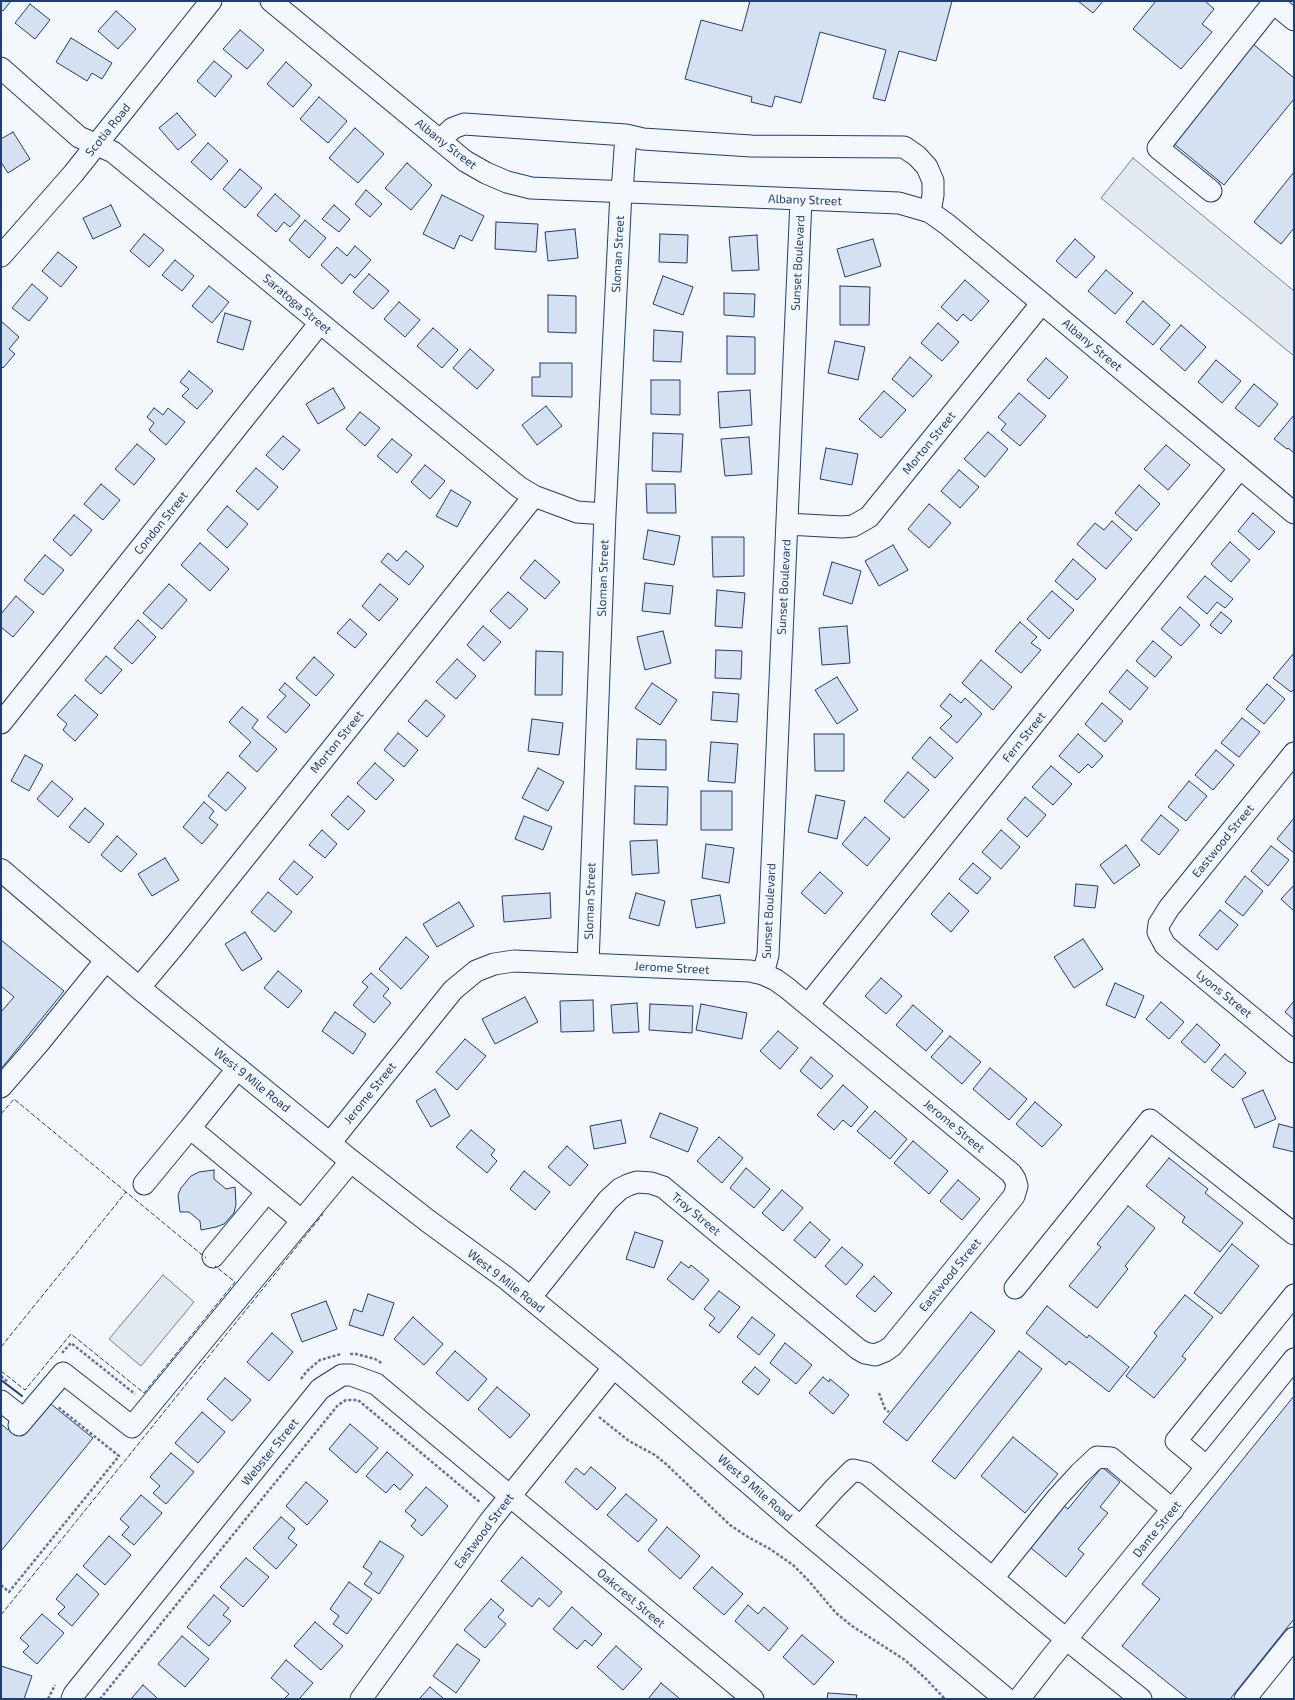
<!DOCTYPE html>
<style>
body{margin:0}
#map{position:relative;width:1295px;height:1700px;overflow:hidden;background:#f4f7fb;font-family:"Exo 2",sans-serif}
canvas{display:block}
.frame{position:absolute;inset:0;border:2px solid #1d3f73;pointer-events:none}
</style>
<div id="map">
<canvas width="1295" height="1700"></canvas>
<div class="frame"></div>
</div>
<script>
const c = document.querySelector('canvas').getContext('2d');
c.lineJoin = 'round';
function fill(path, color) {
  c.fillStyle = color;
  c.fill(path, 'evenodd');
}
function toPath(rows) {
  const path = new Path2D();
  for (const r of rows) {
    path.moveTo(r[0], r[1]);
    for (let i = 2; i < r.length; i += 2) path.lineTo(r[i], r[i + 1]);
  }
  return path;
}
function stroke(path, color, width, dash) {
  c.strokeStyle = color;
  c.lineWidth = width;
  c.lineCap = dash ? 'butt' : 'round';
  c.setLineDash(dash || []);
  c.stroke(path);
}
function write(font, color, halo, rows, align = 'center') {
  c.font = font + ' "Exo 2",sans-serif';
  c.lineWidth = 3;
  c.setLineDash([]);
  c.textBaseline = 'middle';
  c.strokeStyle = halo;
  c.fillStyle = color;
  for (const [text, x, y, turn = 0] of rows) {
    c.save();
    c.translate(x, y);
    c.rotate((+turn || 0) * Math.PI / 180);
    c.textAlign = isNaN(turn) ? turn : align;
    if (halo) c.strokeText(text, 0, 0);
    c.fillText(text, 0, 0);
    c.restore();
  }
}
const green = toPath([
 [1133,158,1294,291,1294,356,1101,198,1133,158],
 [163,1275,194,1302,141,1366,109,1339,163,1275]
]);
fill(green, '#e3e9f0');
stroke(green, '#687fa3', 1);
const building = toPath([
 [1,1,11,1,3,11,1,9,1,1],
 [750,1,952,1,936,61,899,51,885,101,873,98,886,50,820,32,801,103,775,96,772,107,751,102,752,97,685,79,701,20,742,31,750,1],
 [1078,1,1103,1,1093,13,1078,1],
 [1156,1,1205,1,1214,9,1202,24,1212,32,1181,69,1133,29,1156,1],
 [30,4,50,20,35,39,15,23,30,4],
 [116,11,136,29,118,49,98,31,116,11],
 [240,30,264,50,247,69,223,49,240,30],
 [71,38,112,63,102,79,92,73,87,81,56,62,71,38],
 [1253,44,1294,78,1294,99,1224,185,1173,143,1253,44],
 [214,61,232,76,215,97,197,81,214,61],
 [286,62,312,85,293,107,267,84,286,62],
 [319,97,347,121,328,143,300,119,319,97],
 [177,113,196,135,178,150,159,128,177,113],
 [355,128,384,154,358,183,329,158,355,128],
 [13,132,30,159,8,173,1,162,1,139,13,132],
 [208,143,228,161,211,180,191,162,208,143],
 [407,163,432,185,411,210,385,188,407,163],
 [240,169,262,188,245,208,223,189,240,169],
 [1294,172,1294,228,1281,244,1254,222,1294,172],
 [366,190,382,204,370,217,355,204,366,190],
 [275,194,300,216,290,227,284,222,276,232,257,215,275,194],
 [442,195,484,216,472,241,460,235,454,249,423,234,442,195],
 [111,205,121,226,93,239,83,218,111,205],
 [334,205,350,219,339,232,322,219,334,205],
 [305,220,326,238,309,258,289,240,305,220],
 [496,222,538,224,536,252,495,249,496,222],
 [575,229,578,258,548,261,545,232,575,229],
 [144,234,164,250,149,267,130,251,144,234],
 [660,234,688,235,687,263,659,262,660,234],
 [757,235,759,270,732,271,729,237,757,235],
 [873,239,881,266,845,277,837,249,873,239],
 [1075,239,1095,257,1076,278,1056,261,1075,239],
 [355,246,371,260,355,278,350,274,342,284,321,265,337,247,347,256,355,246],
 [58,252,77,267,61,287,42,271,58,252],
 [175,260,194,276,182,291,162,275,175,260],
 [1106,270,1133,293,1115,314,1088,291,1106,270],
 [369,274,389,291,373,309,353,292,369,274],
 [663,276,693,287,683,315,653,304,663,276],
 [965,280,989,301,971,321,963,314,957,321,941,307,965,280],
 [32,284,48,298,29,321,12,308,32,284],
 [209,286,229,302,212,323,192,306,209,286],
 [840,286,870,287,869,325,840,325,840,286],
 [724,293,755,294,754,317,724,315,724,293],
 [548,295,576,296,576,333,548,332,548,295],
 [1143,301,1170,325,1153,345,1126,322,1143,301],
 [399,302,420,320,405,337,384,319,399,302],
 [225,313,251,321,243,350,217,342,225,313],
 [1,321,19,337,9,349,15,354,3,368,1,366,1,321],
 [938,323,959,342,942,361,921,343,938,323],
 [1181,325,1206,347,1185,371,1160,349,1181,325],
 [433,328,458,350,442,368,417,346,433,328],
 [654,330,683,332,681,362,653,361,654,330],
 [727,336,755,337,755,374,727,374,727,336],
 [835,341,865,347,858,380,828,373,835,341],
 [470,349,494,370,477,389,453,368,470,349],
 [910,357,932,376,913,397,892,379,910,357],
 [1046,358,1068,377,1049,399,1027,380,1046,358],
 [1216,360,1241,381,1222,403,1198,382,1216,360],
 [540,363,572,363,572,397,532,396,532,377,540,377,540,363],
 [189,371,213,391,197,409,182,396,189,389,180,382,189,371],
 [651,380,680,380,680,415,651,414,651,380],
 [1254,384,1278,404,1259,427,1235,408,1254,384],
 [333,388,345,408,318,424,306,404,333,388],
 [750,390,752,425,720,428,718,392,750,390],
 [884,391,906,410,881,438,859,419,884,391],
 [1019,393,1046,416,1020,446,1001,430,1006,424,998,417,1019,393],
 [546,406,562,426,537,445,522,425,546,406],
 [154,408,163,415,168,408,185,422,166,445,149,430,154,423,147,417,154,408],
 [360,412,380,428,365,446,346,429,360,412],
 [1294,415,1294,453,1288,448,1287,449,1274,439,1294,415],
 [988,432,1008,449,985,477,964,459,988,432],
 [653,433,683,434,681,472,652,471,653,433],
 [283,436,300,450,283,470,266,455,283,436],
 [749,437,752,474,725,476,721,439,749,437],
 [392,439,412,455,397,473,377,456,392,439],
 [137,444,155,459,134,485,115,469,137,444],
 [1166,445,1190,465,1168,490,1144,469,1166,445],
 [826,448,858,454,852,485,820,479,826,448],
 [425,465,445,481,430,499,411,482,425,465],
 [256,468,278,487,258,510,236,491,256,468],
 [959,470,979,487,960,508,941,491,959,470],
 [101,484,120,500,103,520,84,504,101,484],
 [646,484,675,484,676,513,647,513,646,484],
 [1139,485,1160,504,1136,531,1115,513,1139,485],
 [451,490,471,502,457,527,436,516,451,490],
 [929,504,951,523,929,548,908,529,929,504],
 [227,506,248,524,227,548,207,530,227,506],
 [1253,513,1275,532,1259,550,1238,531,1253,513],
 [74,515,92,530,71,556,53,540,74,515],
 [1112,521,1132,539,1106,569,1077,544,1095,523,1104,530,1112,521],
 [648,530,680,536,674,565,643,559,648,530],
 [712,537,744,537,744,576,713,577,712,537],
 [1230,542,1250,560,1231,582,1211,564,1230,542],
 [200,543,229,569,210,591,181,565,200,543],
 [893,545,908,570,879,586,865,561,893,545],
 [406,551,424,566,409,585,381,562,388,553,397,561,406,551],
 [45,555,64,570,43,595,24,580,45,555],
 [1073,559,1096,579,1077,600,1055,581,1073,559],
 [535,560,560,582,545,599,520,578,535,560],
 [832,562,861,571,852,604,823,595,832,562],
 [1205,576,1233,599,1225,608,1217,602,1207,614,1187,597,1205,576],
 [645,583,673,586,670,614,642,611,645,583],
 [169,584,187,600,162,629,143,613,169,584],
 [380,584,398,599,379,621,362,606,380,584],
 [717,590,745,593,742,628,715,626,717,590],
 [1052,591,1074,610,1049,639,1027,619,1052,591],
 [508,592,528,609,510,629,490,611,508,592],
 [16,596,34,612,13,637,1,627,1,614,16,596],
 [1180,607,1200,625,1181,646,1161,629,1180,607],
 [1221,612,1232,621,1221,634,1210,625,1221,612],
 [350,619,367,634,355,648,337,633,350,619],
 [138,620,156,637,132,664,114,648,138,620],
 [1020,622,1037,637,1031,643,1041,650,1021,673,995,651,1020,622],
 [483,626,501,642,484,661,467,645,483,626],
 [847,626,850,663,822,665,819,628,847,626],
 [663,631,671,663,645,670,637,637,663,631],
 [1153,641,1172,657,1155,677,1136,661,1153,641],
 [716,650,742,651,741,679,715,678,716,650],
 [536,651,563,652,562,695,535,695,536,651],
 [1294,653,1294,689,1291,692,1273,678,1294,653],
 [106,656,122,670,101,694,85,680,106,656],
 [314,657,334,675,316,696,296,678,314,657],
 [457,659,476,676,456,699,436,682,457,659],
 [981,660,1012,687,993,710,962,683,981,660],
 [1127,670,1148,688,1130,710,1109,692,1127,670],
 [837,677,858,710,837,724,815,690,837,677],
 [285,683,310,705,286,733,267,717,286,696,279,690,285,683],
 [652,683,677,700,660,725,635,708,652,683],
 [1267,684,1285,699,1264,724,1246,709,1267,684],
 [713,692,739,694,737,722,711,720,713,692],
 [950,694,961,703,965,698,982,714,957,743,940,728,952,716,940,706,950,694],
 [75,695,98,715,75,741,63,730,67,724,57,715,75,695],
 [426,700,445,716,427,737,408,721,426,700],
 [1102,703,1123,721,1105,742,1085,724,1102,703],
 [242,707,258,720,252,728,277,749,257,772,239,756,251,742,229,722,242,707],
 [1242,718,1260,732,1239,757,1221,743,1242,718],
 [532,719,563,723,559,755,528,751,532,719],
 [398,733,418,750,404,767,384,750,398,733],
 [814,734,844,734,844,771,815,771,814,734],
 [1078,734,1103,756,1092,768,1088,764,1079,773,1059,756,1078,734],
 [930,737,953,758,935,778,912,758,930,737],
 [637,739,666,740,666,770,636,769,637,739],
 [711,742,738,744,735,783,708,781,711,742],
 [1216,750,1234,765,1213,790,1195,775,1216,750],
 [25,755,43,765,29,791,11,781,25,755],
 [375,763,394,780,376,800,357,783,375,763],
 [1051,766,1072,784,1053,805,1032,787,1051,766],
 [538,768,564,782,548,811,522,798,538,768],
 [228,772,246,788,226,811,208,796,228,772],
 [908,772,929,790,904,818,884,801,908,772],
 [52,781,73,799,58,817,37,799,52,781],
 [1189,781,1207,796,1186,821,1168,807,1189,781],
 [635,786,668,787,667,825,634,824,635,786],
 [701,791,732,791,732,830,701,830,701,791],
 [816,795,845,801,837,839,808,832,816,795],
 [348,796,365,811,348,830,331,815,348,796],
 [1025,797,1046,815,1027,837,1007,819,1025,797],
 [204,802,214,811,209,818,218,825,202,844,183,827,204,802],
 [85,808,104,824,89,843,69,827,85,808],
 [1161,815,1179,830,1159,855,1141,840,1161,815],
 [524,816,552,827,543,850,515,839,524,816],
 [865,817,890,839,867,866,842,844,865,817],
 [1294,818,1294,853,1277,839,1294,818],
 [322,830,337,844,325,858,309,845,322,830],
 [1001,830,1020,847,1001,869,982,852,1001,830],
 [117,836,137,854,121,872,101,855,117,836],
 [657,840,659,873,632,875,630,841,657,840],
 [706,844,734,848,729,883,702,878,706,844],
 [1126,845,1140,865,1114,884,1100,865,1126,845],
 [1271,846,1289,860,1268,886,1251,871,1271,846],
 [165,858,179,880,152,896,138,874,165,858],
 [294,861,313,877,297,895,279,879,294,861],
 [973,863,991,878,977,894,959,879,973,863],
 [820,872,843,893,825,914,801,893,820,872],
 [1245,876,1263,891,1243,916,1225,902,1245,876],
 [1076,884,1098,886,1095,908,1074,906,1076,884],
 [1294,885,1294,911,1281,899,1294,885],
 [268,892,292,912,275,932,251,912,268,892],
 [550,893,551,918,504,922,502,896,550,893],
 [636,893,665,901,659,926,629,918,636,893],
 [949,893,969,911,951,932,931,914,949,893],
 [720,895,725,923,696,928,691,900,720,895],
 [459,902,474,926,437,947,423,924,459,902],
 [1220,910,1238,925,1217,950,1199,935,1220,910],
 [245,932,262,959,242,971,225,944,245,932],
 [406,937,429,957,401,989,379,969,406,937],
 [1083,939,1103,969,1074,988,1054,957,1083,939],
 [1,940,64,991,1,1069,1,1012,14,997,1,986,1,940],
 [278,971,302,991,288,1008,264,988,278,971],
 [371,973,389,989,383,996,391,1003,374,1023,353,1005,368,987,362,982,371,973],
 [881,978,902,996,886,1014,865,996,881,978],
 [1115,983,1144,996,1135,1018,1106,1005,1115,983],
 [525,997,538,1022,495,1044,482,1019,525,997],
 [593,1000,594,1031,561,1032,560,1001,593,1000],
 [1294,1001,1294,1020,1285,1012,1294,1001],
 [1161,1002,1184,1022,1169,1039,1146,1019,1161,1002],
 [637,1003,639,1032,613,1033,611,1005,637,1003],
 [650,1004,693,1006,692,1033,649,1030,650,1004],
 [701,1004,747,1013,742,1039,696,1030,701,1004],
 [913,1005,943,1031,926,1051,896,1025,913,1005],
 [335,1012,366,1034,353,1054,322,1031,335,1012],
 [1197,1024,1220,1045,1205,1063,1181,1042,1197,1024],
 [778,1031,798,1048,780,1069,760,1051,778,1031],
 [950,1036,981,1062,962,1084,931,1057,950,1036],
 [465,1039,486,1056,457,1090,436,1072,465,1039],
 [1225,1054,1246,1073,1233,1088,1211,1070,1225,1054],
 [811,1057,833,1076,821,1089,800,1071,811,1057],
 [990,1068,1027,1099,1009,1120,973,1089,990,1068],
 [843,1085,868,1107,851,1127,843,1120,834,1130,817,1115,843,1085],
 [435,1089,450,1116,431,1127,416,1101,435,1089],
 [1263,1090,1276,1119,1255,1128,1242,1099,1263,1090],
 [1035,1102,1062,1125,1042,1147,1016,1124,1035,1102],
 [875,1111,907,1139,890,1159,857,1131,875,1111],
 [660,1113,698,1128,688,1152,650,1137,660,1113],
 [621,1120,626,1143,594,1149,590,1126,621,1120],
 [1279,1124,1294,1128,1294,1152,1273,1147,1279,1124],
 [471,1130,495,1150,491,1155,497,1161,487,1173,456,1147,471,1130],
 [719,1137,743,1158,722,1183,697,1161,719,1137],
 [913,1141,948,1171,929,1194,894,1163,913,1141],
 [567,1146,588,1165,570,1186,548,1167,567,1146],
 [1169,1158,1208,1189,1205,1193,1243,1223,1220,1252,1182,1222,1185,1217,1146,1186,1169,1158],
 [746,1168,770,1189,754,1208,730,1188,746,1168],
 [214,1170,214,1179,226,1189,235,1187,236,1204,234,1213,224,1224,216,1227,201,1230,200,1221,189,1212,180,1212,178,1195,181,1188,191,1176,199,1172,214,1170],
 [524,1171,550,1192,535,1210,510,1189,524,1171],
 [958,1180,980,1199,962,1220,940,1201,958,1180],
 [782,1190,803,1208,783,1231,762,1213,782,1190],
 [1128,1206,1155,1228,1125,1266,1128,1269,1097,1308,1069,1286,1101,1247,1097,1244,1128,1206],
 [810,1222,830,1240,815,1258,794,1240,810,1222],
 [635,1232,663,1241,654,1268,626,1259,635,1232],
 [1232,1244,1259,1266,1221,1314,1194,1293,1232,1244],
 [842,1247,863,1265,846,1285,825,1266,842,1247],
 [681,1262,689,1268,691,1265,709,1280,693,1300,667,1279,681,1262],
 [874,1276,892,1293,875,1312,856,1296,874,1276],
 [719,1291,740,1307,719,1333,709,1325,715,1318,704,1309,719,1291],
 [368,1294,394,1303,383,1336,349,1325,354,1309,362,1312,368,1294],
 [1185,1295,1213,1317,1182,1356,1186,1359,1154,1398,1126,1376,1157,1336,1154,1333,1185,1295],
 [326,1301,337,1329,302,1342,291,1314,326,1301],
 [1047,1306,1087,1338,1089,1335,1129,1367,1109,1392,1069,1361,1066,1365,1026,1333,1047,1306],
 [971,1312,995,1331,907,1441,883,1422,971,1312],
 [413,1317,443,1344,424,1365,394,1339,413,1317],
 [752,1317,775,1335,759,1355,737,1337,752,1317],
 [272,1333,293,1352,269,1381,247,1362,272,1333],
 [785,1343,812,1365,796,1384,770,1363,785,1343],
 [455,1351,487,1379,468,1401,436,1373,455,1351],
 [1019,1351,1042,1369,955,1479,932,1461,1019,1351],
 [755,1367,770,1380,758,1395,742,1382,755,1367],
 [823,1377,829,1382,830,1379,849,1395,833,1414,809,1393,823,1377],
 [225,1378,251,1400,232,1421,207,1399,225,1378],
 [497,1387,530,1415,510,1438,478,1409,497,1387],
 [1294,1396,1294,1619,1230,1699,1188,1699,1122,1646,1160,1599,1142,1584,1294,1396],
 [46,1400,93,1438,1,1551,1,1424,8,1430,15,1422,46,1400],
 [202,1412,225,1432,198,1463,175,1443,202,1412],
 [350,1424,378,1448,356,1473,329,1449,350,1424],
 [1013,1437,1058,1474,1025,1513,981,1476,1013,1437],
 [387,1452,413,1475,400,1490,394,1484,386,1493,366,1476,387,1452],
 [171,1453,194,1472,166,1504,153,1493,160,1486,150,1477,171,1453],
 [591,1467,616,1488,597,1510,565,1482,576,1468,584,1475,591,1467],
 [1102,1467,1120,1482,1100,1507,1108,1513,1078,1549,1084,1554,1066,1577,1025,1543,1059,1502,1068,1509,1102,1467],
 [306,1482,328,1501,307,1525,286,1506,306,1482],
 [426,1487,448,1506,422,1536,411,1526,416,1520,405,1511,426,1487],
 [626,1494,657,1520,638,1542,607,1515,626,1494],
 [141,1495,162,1513,134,1545,122,1535,129,1527,120,1519,141,1495],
 [281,1517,295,1529,288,1538,297,1545,276,1569,253,1548,281,1517],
 [667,1527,700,1556,680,1579,648,1550,667,1527],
 [109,1536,131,1555,105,1585,83,1566,109,1536],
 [380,1541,404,1556,379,1594,364,1584,372,1573,363,1567,380,1541],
 [522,1557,562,1592,549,1607,539,1598,532,1607,501,1581,522,1557],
 [246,1558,269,1577,243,1607,220,1587,246,1558],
 [712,1567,743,1594,724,1615,693,1588,712,1567],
 [77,1574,99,1594,72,1626,58,1614,65,1607,56,1599,77,1574],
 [349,1582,372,1599,347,1634,333,1624,339,1616,330,1609,349,1582],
 [214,1595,229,1608,223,1615,231,1621,209,1646,187,1627,214,1595],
 [491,1599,504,1610,498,1617,506,1624,485,1648,464,1630,491,1599],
 [748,1605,758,1614,764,1607,788,1628,769,1651,735,1621,748,1605],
 [572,1607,602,1634,592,1646,585,1640,577,1649,553,1629,572,1607],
 [42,1614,64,1633,37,1664,23,1652,29,1646,20,1638,42,1614],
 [315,1622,343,1646,321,1670,294,1646,315,1622],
 [802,1635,834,1662,814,1685,783,1657,802,1635],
 [182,1636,209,1659,185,1687,158,1664,182,1636],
 [457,1644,480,1660,456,1693,433,1676,457,1644],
 [616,1646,642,1669,623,1690,597,1667,616,1646],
 [286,1660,313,1683,299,1699,284,1699,289,1694,271,1678,286,1660],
 [1,1666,32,1676,24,1699,1,1699,1,1666],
 [661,1683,680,1699,648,1699,661,1683],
 [143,1685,157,1698,156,1699,131,1699,143,1685],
 [430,1687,444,1699,419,1699,430,1687],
 [828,1693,857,1695,856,1699,827,1699,828,1693]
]);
fill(building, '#d5e0f0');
stroke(building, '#1d3f73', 1);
const minor = toPath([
 [271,1,465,161,486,173,507,182,531,188,899,203,930,212,948,225,1294,513],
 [1271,1,1294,20],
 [1,68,79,137,113,152,519,487,534,496,577,512,605,514],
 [440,140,453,128,464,124,626,135,643,139,751,146,904,147,917,156,927,167,933,181,933,195,930,212],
 [1211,191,1158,148,1273,3],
 [622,192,626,135],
 [1,256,73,174,211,1],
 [787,524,842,527,853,526,869,517,1042,303],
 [1,723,320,323],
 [1294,753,1169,908,1159,924,1158,932,1165,945,1173,952,1294,1052],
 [588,964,605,514,621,192],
 [763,974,768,955,801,200],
 [139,988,175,945,534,496],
 [808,1005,1240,468],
 [238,1068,190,1128,301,1220],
 [1,1087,39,1043,106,960],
 [330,1143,453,990,476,971,494,964,514,961,750,971,763,974,776,980,787,988,1011,1173,1015,1179,1017,1186,1014,1196,892,1346,885,1351,875,1355,865,1353,858,1349,663,1187,651,1183,637,1182,628,1185,620,1189,608,1200,530,1298],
 [144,1184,190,1128],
 [213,1257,267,1192],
 [1015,1288,1150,1120,1294,1234],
 [1,1401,15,1412],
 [19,1425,63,1373,132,1427,351,1161],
 [1207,1467,1176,1441,1294,1295],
 [800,1527,834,1489,853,1470,866,1473,1066,1639,1141,1699],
 [993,1578,1057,1498,1080,1473,1097,1457,1111,1458,1173,1510],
 [72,1699,74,1694,320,1389,342,1375,351,1375,376,1384,753,1699],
 [361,1699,490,1521,614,1367],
 [1019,1699,1050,1659,1207,1467,1294,1359],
 [1245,1699,1294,1638]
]);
const major = toPath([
 [1,870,139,988,351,1161,428,1221,506,1278,614,1367,800,1527,1006,1699]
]);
stroke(minor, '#1d3f73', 23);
stroke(major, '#1d3f73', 24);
stroke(toPath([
 [62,1353,71,1343,135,1394],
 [350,1354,356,1354,375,1359,383,1364],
 [1,1376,8,1382],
 [301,1379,307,1371,320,1360,341,1354],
 [879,1393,885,1409,889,1412],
 [599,1417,629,1441,655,1455,666,1464,730,1525,748,1537,770,1549,793,1565,808,1580,836,1613,852,1626,905,1660,925,1678,945,1699],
 [1,1585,9,1592,119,1456,58,1407],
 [48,1699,55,1685],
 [100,1699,338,1405,346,1400,358,1400,481,1503]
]), '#5e769c', 2.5, [3, 2]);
stroke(minor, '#f4f7fb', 21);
stroke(major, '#f4f7fb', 22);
stroke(toPath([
 [1,1114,14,1099,126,1192],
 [1,1347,126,1192,206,1258],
 [1,1371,25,1390,71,1334,144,1393,235,1282,215,1266],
 [1,1615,323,1214]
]), '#1d3f73', 1, [5, 2]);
stroke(toPath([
 [1,1380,22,1396]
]), '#1d3f73', 2);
write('12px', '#1d3f73', '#f4f7fb', [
 ["Scotia Road",108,130,-51],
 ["Albany Street",446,144,38],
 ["Albany Street",805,200,2],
 ["Sloman Street",618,254,-87],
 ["Sunset Boulevard",798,263,-87],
 ["Saratoga Street",297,304,40],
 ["Albany Street",1092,345,40],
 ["Morton Street",929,443,-51],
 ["Condon Street",161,523,-51],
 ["Sloman Street",603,578,-88],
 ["Sunset Boulevard",784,587,-87],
 ["Fern Street",1024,737,-51],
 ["Morton Street",337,742,-51],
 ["Eastwood Street",1223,841,-51],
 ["Sloman Street",590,901,-88],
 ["Sunset Boulevard",769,911,-87],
 ["Jerome Street",672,968,3],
 ["Lyons Street",1224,994,39],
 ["West 9 Mile Road",252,1080,39],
 ["Jerome Street",370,1093,-51],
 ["Jerome Street",954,1126,40],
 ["Troy Street",696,1214,40],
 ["Eastwood Street",950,1275,-51],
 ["West 9 Mile Road",506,1281,38],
 ["Webster Street",270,1452,-51],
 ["West 9 Mile Road",755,1488,41],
 ["Dante Street",1157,1529,-51],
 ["Eastwood Street",484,1531,-53],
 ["Oakcrest Street",631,1598,40]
]);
</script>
